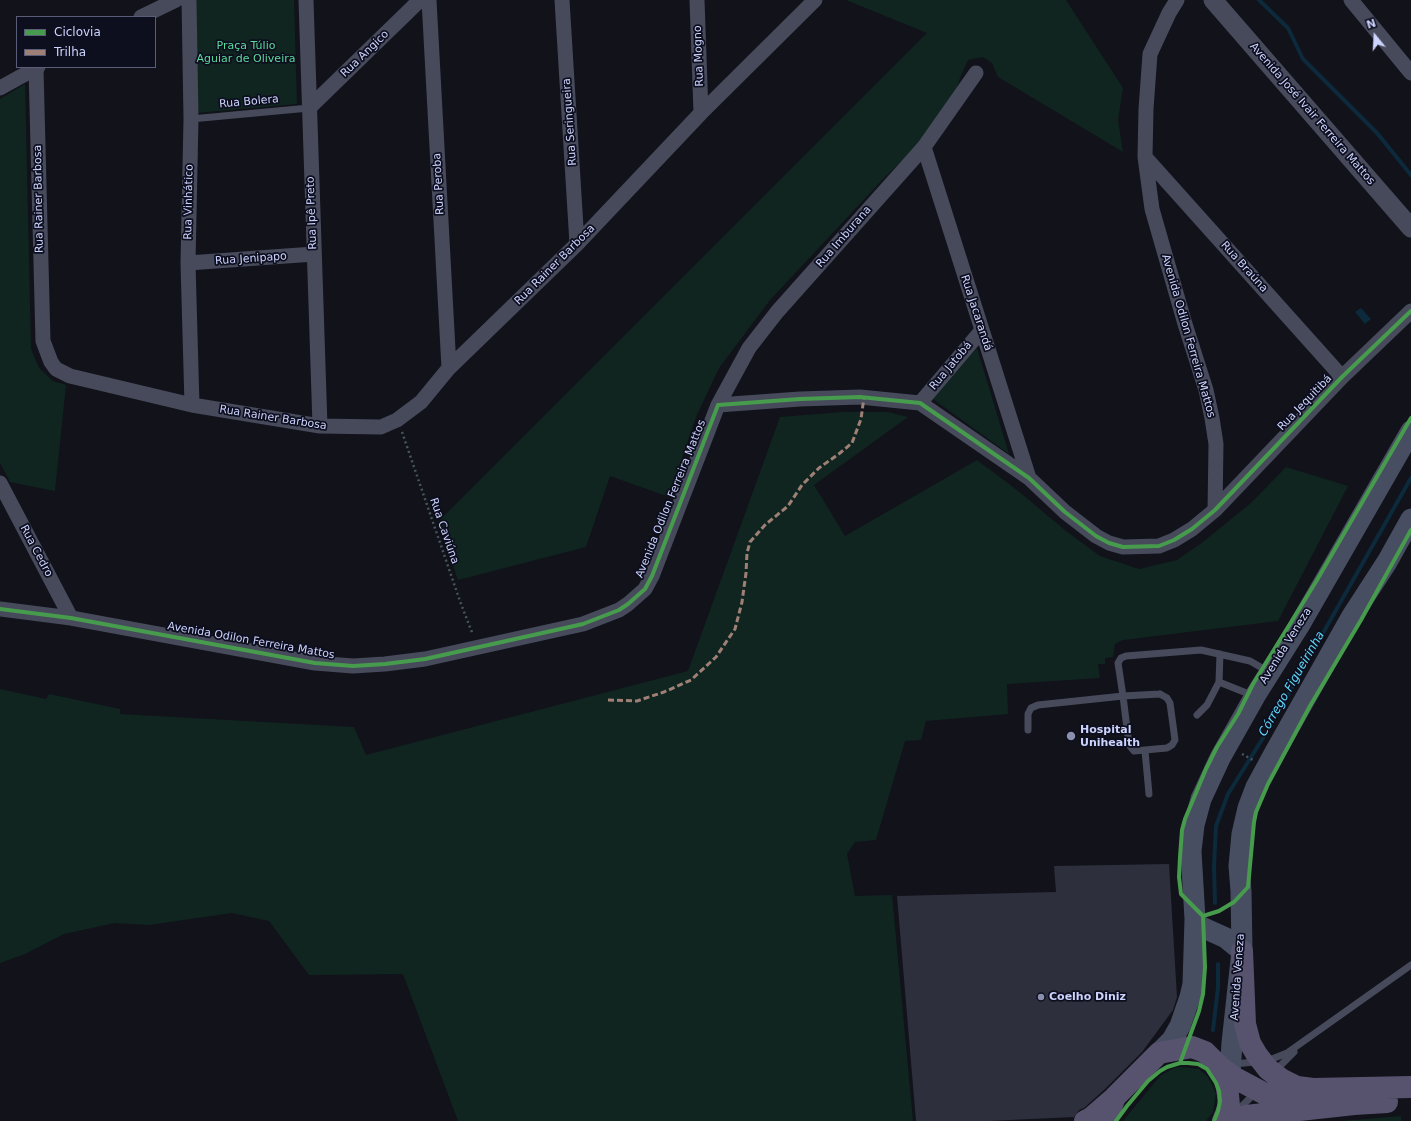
<!DOCTYPE html>
<meta charset="utf-8">
<style>
body{margin:0}
#map{position:relative;width:1411px;height:1121px;overflow:hidden;background:#11121a;font-family:"DejaVu Sans",sans-serif}
canvas{display:block}
.legend{position:absolute;left:16px;top:16px;width:140px;height:52px;box-sizing:border-box;background:#0d0e1e;border:1px solid #595d77;margin:0;padding:5px 7px;list-style:none;font-size:12px;color:#ccd3fd}
.legend li{display:flex;align-items:center;gap:8px;height:20px}
.legend b{width:20px;border:1px solid #595d77}
.north{position:absolute;left:1355px;top:16px;width:40px;height:40px;-webkit-text-stroke:3px #0d0e1e;paint-order:stroke;rotate:342deg;font-size:11px;font-weight:700;line-height:16px;text-align:center;color:#ccd3fd}
.north::after{content:'';display:block;margin:auto;width:14px;height:18px;background:#ccd3fd;clip-path:polygon(50% 0,100% 100%,50% 72%,0 100%)}
</style>
<div id="map">
<canvas width="1411" height="1121"></canvas>
<ul class="legend">
<li><b style="height:5px;background:#469c4c"></b>Ciclovia</li>
<li><b style="height:5px;background:#9e8076"></b>Trilha</li>
</ul>
<div class="north">N</div>
</div>
<script>
const c = document.querySelector('canvas').getContext('2d');
c.lineJoin = 'round';
function fill(path, color) {
  c.fillStyle = color;
  c.fill(path, 'evenodd');
}
function toPath(rows) {
  const path = new Path2D();
  for (const r of rows) {
    path.moveTo(r[0], r[1]);
    for (let i = 2; i < r.length; i += 2) path.lineTo(r[i], r[i + 1]);
  }
  return path;
}
function stroke(path, color, width, dash) {
  c.strokeStyle = color;
  c.lineWidth = width;
  c.lineCap = dash ? 'butt' : 'round';
  c.setLineDash(dash || []);
  c.stroke(path);
}
function write(font, color, halo, rows, align = 'center') {
  c.font = font + ' "DejaVu Sans",sans-serif';
  c.lineWidth = 3.5;
  c.setLineDash([]);
  c.textBaseline = 'middle';
  c.strokeStyle = halo;
  c.fillStyle = color;
  for (const [text, x, y, turn = 0] of rows) {
    c.save();
    c.translate(x, y);
    c.rotate((+turn || 0) * Math.PI / 180);
    c.textAlign = isNaN(turn) ? turn : align;
    if (halo) c.strokeText(text, 0, 0);
    c.fillText(text, 0, 0);
    c.restore();
  }
}
fill(toPath([
 [197,0,294,0,297,104,196,113,196,1],
 [846,0,1066,0,1123,88,1118,120,1123,152,998,77,992,63,983,57,968,60,960,78,957,88,919,144,884,178,770,300,719,368,696,417,669,497,610,476,586,547,458,580,438,522,927,33],
 [25,84,31,349,39,368,53,381,66,385,55,491,10,482,0,463,0,99],
 [977,348,1009,454,933,399],
 [842,412,888,412,908,417,814,485,845,536,977,460,1017,490,1066,531,1100,556,1139,569,1177,560,1203,542,1252,502,1286,467,1348,486,1278,621,1123,640,1115,644,1113,657,1105,658,1105,664,1098,664,1100,678,1007,684,1008,714,926,721,921,740,905,741,876,840,855,842,847,854,855,896,892,895,913,1121,458,1121,403,974,309,975,269,921,232,913,149,925,115,923,64,934,25,954,0,963,0,689,46,699,49,694,120,709,120,714,354,727,366,755,688,671,780,417],
 [1181,1067,1199,1069,1208,1077,1212,1084,1216,1094,1213,1112,1206,1121,1123,1121,1160,1076,1174,1068],
 [1401,1116,1401,1121,1342,1121]
]), '#102520');
fill(toPath([
 [1361,308,1371,319,1365,324,1355,312]
]), '#0c2a3b');
stroke(toPath([
 [1259,0,1288,28,1303,59,1377,133,1411,175],
 [1215,903,1214,866,1216,826,1228,794,1268,730,1411,478],
 [1213,1030,1218,988,1218,964]
]), '#0c2a3b', 4);
fill(toPath([
 [1169,864,1177,997,1173,1010,1142,1052,1105,1089,1084,1108,1079,1110,1074,1117,989,1121,916,1121,897,896,1056,892,1054,866]
]), '#2e2f3d');
stroke(toPath([
 [402,432,461,604,473,635],
 [1242,754,1253,760]
]), '#45565c', 2.5, [2, 3]);
stroke(toPath([
 [191,119,309,108],
 [1219,682,1254,696],
 [1160,694,1167,698,1170,703,1175,740,1172,745,1167,748,1134,751,1129,745,1123,696,1160,694],
 [1197,715,1207,705,1219,682,1220,654],
 [1028,730,1028,714,1031,708,1038,705,1123,696,1118,663,1121,658,1126,656,1201,650,1250,661,1269,672],
 [1145,751,1149,794],
 [1233,1064,1267,1061,1287,1053,1411,965],
 [1275,1071,1294,1052],
 [1236,1112,1256,1092]
]), '#464a5b', 7);
stroke(toPath([
 [189,0,191,119,188,263,192,405],
 [306,0,320,426],
 [429,0,449,368],
 [562,0,577,244],
 [697,0,701,113],
 [1177,0,1169,13,1150,54,1146,109,1145,157,1152,209,1185,324,1206,390,1212,418,1216,444,1215,510],
 [1351,0,1411,73],
 [141,17,176,0],
 [36,68,43,341,51,362,56,369,70,376,192,405,320,426,381,427,397,420,421,402,449,368,577,244,701,113,815,0],
 [0,88,38,67],
 [309,108,420,0],
 [924,147,1029,478],
 [1145,157,1342,377],
 [188,263,314,254],
 [920,403,982,330],
 [718,405,749,348,777,312,924,147,976,73],
 [0,483,71,618],
 [0,609,71,618,315,663,353,666,385,664,425,659,583,624,619,610,628,604,645,589,652,576,718,405,800,399,860,397,920,403,1029,478,1065,512,1096,536,1109,543,1123,547,1159,546,1174,540,1192,529,1215,510,1342,377,1411,311]
]), '#464a5b', 15);
stroke(toPath([
 [1213,0,1411,228]
]), '#464a5b', 19);
stroke(toPath([
 [1195,924,1226,938,1242,951],
 [1159,1053,1172,1040,1180,1026,1190,997,1193,984,1195,919,1191,851,1194,825,1201,799,1220,758,1255,696,1299,626,1411,431],
 [1229,1088,1232,1043,1242,951,1241,891,1239,866,1242,834,1248,808,1256,787,1275,752,1352,616,1387,562,1411,519]
]), '#484e61', 21);
stroke(toPath([
 [1242,951,1245,1024,1250,1043,1257,1055,1268,1069,1281,1079,1297,1087,1313,1089,1411,1087],
 [1220,1067,1235,1078,1267,1095,1278,1097,1312,1096],
 [1085,1121,1091,1118,1113,1099],
 [1106,1121,1115,1097,1159,1053,1192,1047,1205,1052,1220,1067,1225,1077,1228,1095,1229,1106,1223,1121],
 [1233,1121,1246,1116,1354,1104,1387,1102]
]), '#57536e', 22);
stroke(toPath([
 [608,700,637,701,664,692,691,680,716,657,735,629,742,602,746,573,747,553,750,542,765,525,788,506,802,485,819,468,840,453,852,443,861,419,864,397]
]), '#9e8076', 3, [6, 3]);
stroke(toPath([
 [0,609,71,618,315,663,353,666,385,664,425,659,583,624,619,610,628,604,645,589,652,576,718,405,800,399,860,397,920,403,1029,478,1065,512,1096,536,1109,543,1123,547,1159,546,1174,540,1192,529,1215,510,1342,377,1411,311],
 [1203,916,1219,911,1234,902,1248,887,1254,822,1256,812,1268,784,1310,706,1361,620,1411,530],
 [1180,1063,1199,1011,1203,994,1205,967,1203,916,1181,894,1179,877,1180,857,1182,830,1185,819,1206,769,1217,747,1238,714,1253,684,1317,580,1411,418],
 [1116,1121,1127,1106,1148,1081,1160,1071,1167,1067,1180,1063,1188,1063,1198,1064,1207,1069,1216,1083,1219,1091,1220,1101,1218,1111,1214,1121]
]), '#469c4c', 4);
for (const [x, y, r, color] of [
 [1071,736,5,"#8b8fae"],
 [1041,997,4,"#8b8fae"]
]) {
  const dot = new Path2D();
  dot.arc(x, y, r, 0, 2 * Math.PI);
  c.fillStyle = color;
  c.fill(dot);
  stroke(dot, '#0d0e1e', 1.5);
}
write('11px', '#5bda9b', '#0d0e1e', [
 ["Praça Túlio",246,46],
 ["Aguiar de Oliveira",246,59]
]);
write('11px', '#ccd3fd', '#0d0e1e', [
 ["Rua Angico",365,54,-44],
 ["Rua Mogno",699,56,-92],
 ["Rua Bolera",249,102,-5],
 ["Avenida José Ivair Ferreira Mattos",1312,114,49],
 ["Rua Seringueira",570,122,-94],
 ["Rua Peroba",439,184,-93],
 ["Rua Rainer Barbosa",39,199,-91],
 ["Rua Vinhático",189,202,-89],
 ["Rua Ipê Preto",312,213,-92],
 ["Rua Imburana",844,237,-49],
 ["Rua Jenipapo",251,259,-4],
 ["Rua Rainer Barbosa",555,265,-45],
 ["Rua Braúna",1244,267,48],
 ["Rua Jacarandá",976,313,72],
 ["Avenida Odilon Ferreira Mattos",1188,336,74],
 ["Rua Jatobá",951,366,-50],
 ["Rua Jequitibá",1305,403,-46],
 ["Rua Rainer Barbosa",273,418,9],
 ["Avenida Odilon Ferreira Mattos",671,499,-68],
 ["Rua Caviúna",444,531,71],
 ["Rua Cedro",36,551,62],
 ["Avenida Odilon Ferreira Mattos",251,641,10],
 ["Avenida Veneza",1286,646,-58],
 ["Avenida Veneza",1238,977,-86]
]);
write('bold 11px', '#ccd3fd', '#0d0e1e', [
 ["Hospital",1080,730],
 ["Unihealth",1080,743],
 ["Coelho Diniz",1049,997]
], 'left');
write('italic 12px', '#5ed9fa', '#0d0e1e', [
 ["Córrego Figueirinha",1292,684,-60]
]);
</script>
